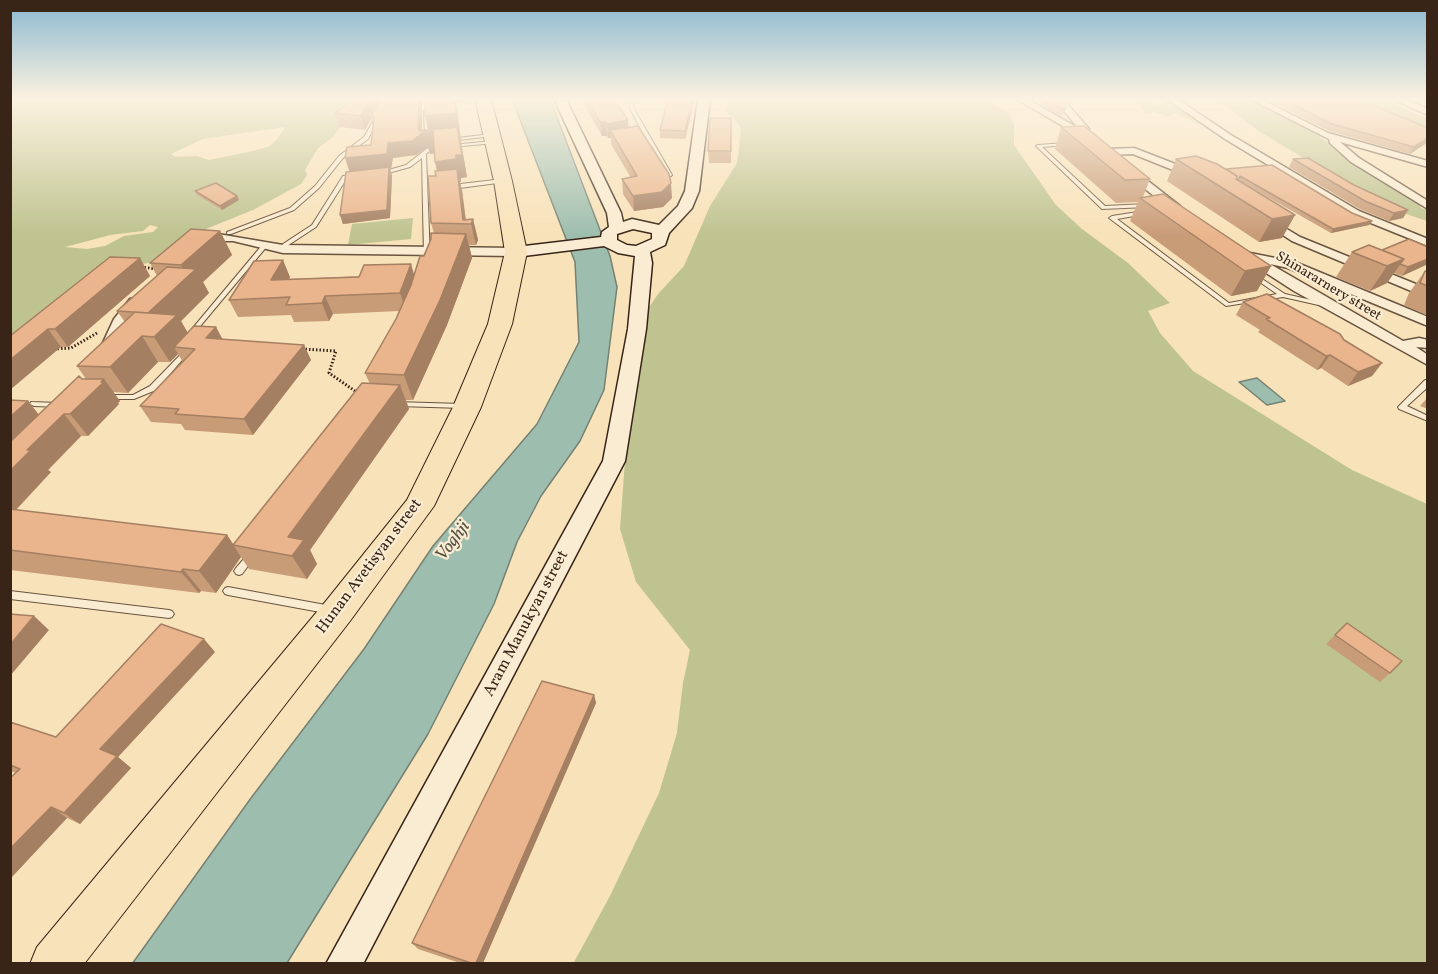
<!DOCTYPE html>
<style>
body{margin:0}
#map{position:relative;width:1438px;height:974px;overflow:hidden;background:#f8e2b9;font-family:Vollkorn,serif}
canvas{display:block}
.frame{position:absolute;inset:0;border:12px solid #382518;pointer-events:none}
</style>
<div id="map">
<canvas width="1438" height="974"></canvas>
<div class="frame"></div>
</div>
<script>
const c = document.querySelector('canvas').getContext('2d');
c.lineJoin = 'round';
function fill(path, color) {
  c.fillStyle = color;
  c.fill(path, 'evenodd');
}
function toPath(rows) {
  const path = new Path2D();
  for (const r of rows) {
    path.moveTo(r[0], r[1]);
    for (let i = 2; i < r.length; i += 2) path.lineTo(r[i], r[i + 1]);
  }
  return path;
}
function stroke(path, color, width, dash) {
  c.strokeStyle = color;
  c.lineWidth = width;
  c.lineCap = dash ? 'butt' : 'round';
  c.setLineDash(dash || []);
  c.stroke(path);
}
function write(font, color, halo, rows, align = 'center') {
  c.font = font + ' Vollkorn,serif';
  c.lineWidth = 4.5;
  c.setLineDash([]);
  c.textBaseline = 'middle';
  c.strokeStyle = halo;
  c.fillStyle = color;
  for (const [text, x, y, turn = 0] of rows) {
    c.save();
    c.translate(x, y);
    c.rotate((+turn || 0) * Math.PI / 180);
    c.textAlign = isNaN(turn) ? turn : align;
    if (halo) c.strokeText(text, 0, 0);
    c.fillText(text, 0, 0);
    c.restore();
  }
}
fill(toPath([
 [11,99,377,99,342,125,333,137,318,148,305,170,307,175,301,184,253,210,201,231,156,262,128,266,11,342],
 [285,127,278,138,270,146,253,151,209,160,197,156,176,157,171,154,203,139],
 [150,225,158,227,153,232,124,236,105,246,87,249,65,247,110,235,143,231],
 [731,99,985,99,1008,112,1014,124,1014,145,1056,205,1082,229,1128,263,1170,303,1148,311,1160,333,1193,371,1352,470,1427,504,1427,963,573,964,610,896,659,793,677,733,683,683,690,650,636,582,620,529,629,406,644,315,658,294,684,266,710,206,737,163,741,130,737,122,725,111],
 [1136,99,1147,99,1158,105,1166,103,1161,99,1182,99,1187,106,1196,107,1187,110,1211,129,1174,113,1169,117,1154,112,1146,114],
 [1217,99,1252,99,1314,133,1415,199,1421,208,1427,210,1427,221,1403,213,1342,181,1257,130],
 [1360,99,1385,99,1427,119,1427,134],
 [413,218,411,239,348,245,352,224]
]), '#bec38f');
const water = toPath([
 [512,99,550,99,610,256,617,287,604,390,580,441,541,496,517,542,494,604,428,734,287,963,132,964,251,798,364,649,433,546,537,424,579,342,575,262,512,99],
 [1257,378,1285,401,1267,405,1239,382,1257,378]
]);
fill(water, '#9dbeae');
stroke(water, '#758172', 1.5);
const lane = toPath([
 [456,99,471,99,446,103,444,102,456,99],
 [635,99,640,99,634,103,634,109,672,175,671,176,666,175,630,109,630,103,635,99],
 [426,110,428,111,429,140,427,141,425,140,424,111,426,110],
 [376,116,380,117,368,139,343,158,319,188,294,210,231,234,227,234,227,232,290,208,315,186,339,156,364,137,376,116],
 [491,134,493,134,493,136,449,141,447,140,449,139,491,134],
 [493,141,495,142,495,143,451,147,449,146,451,145,493,141],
 [1066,143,1068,143,1068,145,1042,147,1105,206,1146,204,1148,205,1148,207,1102,209,1036,146,1038,145,1066,143],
 [429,147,438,147,440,148,432,149,426,154,430,258,427,260,424,258,422,158,410,167,381,175,378,173,406,165,429,147],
 [356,174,358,175,358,177,347,178,316,227,287,246,285,250,281,250,280,249,283,244,312,225,343,176,356,174],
 [503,179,505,180,505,182,452,189,449,187,452,185,503,179],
 [1144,211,1147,213,1146,214,1117,219,1229,303,1277,294,1251,276,1251,274,1253,273,1285,294,1325,303,1326,304,1323,306,1283,297,1226,306,1109,218,1112,216,1144,211],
 [263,244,268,245,197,330,199,334,198,335,194,335,191,330,192,329,263,244],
 [187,349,189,350,189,352,156,390,134,399,107,399,103,397,107,395,133,395,150,386,185,350,187,349],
 [1425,380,1428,380,1428,387,1407,406,1428,416,1428,421,1399,409,1398,407,1425,380],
 [31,402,60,403,64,405,60,407,34,406,30,404,31,402],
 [395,402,463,404,467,406,463,408,398,406,394,404,395,402],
 [251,553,254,554,255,556,254,558,242,574,239,575,236,574,234,571,236,568,248,554,251,553],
 [228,587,331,606,334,607,336,610,334,613,331,614,228,595,225,594,223,591,225,588,228,587],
 [10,591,169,610,172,611,174,614,172,617,169,618,10,599,10,591]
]);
const street = toPath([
 [1016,99,1027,99,1078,128,1056,101,1063,99,1089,129,1088,133,1095,138,1087,140,1016,99],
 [1167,99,1177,99,1231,135,1359,211,1428,239,1428,246,1351,215,1225,139,1167,99],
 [1250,99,1261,99,1328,133,1428,161,1428,167,1340,142,1359,158,1428,201,1428,209,1351,162,1330,143,1329,139,1250,99],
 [1392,99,1405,99,1428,109,1428,115,1392,99],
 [1134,148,1196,172,1197,174,1188,176,1133,154,1107,155,1102,152,1107,149,1134,148],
 [1126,170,1134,170,1180,206,1180,210,1172,210,1126,174,1126,170],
 [1267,217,1300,237,1428,289,1428,298,1292,241,1263,222,1263,218,1267,217],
 [218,234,283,245,516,248,522,252,516,256,283,253,233,241,219,241,204,245,198,242,218,234],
 [1250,253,1295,262,1428,317,1428,326,1288,268,1270,264,1403,341,1419,338,1428,340,1428,348,1416,347,1428,355,1428,365,1294,291,1246,260,1246,254,1250,253],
 [135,298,141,302,127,320,114,349,112,352,102,352,100,349,114,319,130,299,135,298]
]);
const secondary = toPath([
 [554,99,566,99,621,213,623,222,632,219,659,225,678,206,685,191,698,99,710,99,699,191,692,208,669,233,665,245,650,252,652,263,646,329,625,461,363,964,326,964,603,461,628,329,635,256,618,253,604,246,516,257,508,252,516,247,601,237,602,232,609,227,607,213,554,99],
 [633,229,652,233,652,239,636,246,627,245,617,240,617,234,633,229]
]);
const highway = toPath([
 [475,99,491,99,512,181,527,252,512,324,481,407,434,506,350,621,84,964,30,964,37,947,326,601,407,500,453,407,488,324,505,252,494,181,475,99]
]);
stroke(lane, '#685440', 2);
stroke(street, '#685440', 3);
stroke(secondary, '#382518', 3);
stroke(highway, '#382518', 2);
stroke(toPath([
 [141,267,157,269],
 [54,349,71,348,97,333],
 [302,349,336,351,329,373,355,391]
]), '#382518', 3, [1.5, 2]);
fill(lane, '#faecd2');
fill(street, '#faecd2');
fill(secondary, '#faecd2');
fill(highway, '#f8e2b9');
fill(toPath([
 [354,99,456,99,461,141,461,142,467,177,461,178,461,182,460,182,462,190,466,220,473,219,478,240,476,245,469,245,472,258,447,325,413,400,406,400,409,409,310,550,317,564,307,579,249,569,241,557,216,593,201,591,199,593,10,570,10,400,28,401,39,415,82,379,86,379,77,366,125,322,117,311,157,276,150,263,220,231,232,255,203,282,209,293,181,321,187,333,216,327,222,339,304,345,311,360,253,435,185,430,181,424,151,422,140,406,183,362,178,354,170,362,158,362,128,393,113,392,120,401,118,403,119,404,88,436,81,436,48,470,51,472,16,510,227,535,234,545,370,384,365,373,396,319,399,311,333,314,329,321,294,322,291,315,238,317,229,300,290,277,289,279,414,274,434,233,431,223,436,176,437,171,434,153,430,154,428,147,416,155,393,158,391,169,390,169,392,176,390,218,343,224,340,215,350,172,345,158,371,145,373,126,371,119,365,130,339,127,335,113],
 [425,101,428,129,422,131,422,102],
 [581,99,614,99,628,128,672,198,663,207,634,211,623,194,622,179,631,178,611,144,611,138,608,138,607,136,602,136],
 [668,99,695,99,685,139,660,138,660,130],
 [1038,99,1061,99,1066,107,1064,114,1062,117,1046,108],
 [1065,99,1074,99,1071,105],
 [1267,99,1358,99,1428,128,1428,142,1410,154,1329,131],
 [731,118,731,163,709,163,708,151],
 [1061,127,1150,179,1143,197,1271,266,1257,291,1231,296,1130,221,1138,202,1116,203,1055,149],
 [1176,159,1226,169,1352,213,1372,221,1369,225,1331,233,1241,182,1295,215,1282,238,1259,242,1167,181],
 [1293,159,1408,210,1403,218,1389,221,1360,209,1289,167],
 [195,191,237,196,239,200,222,210,197,195],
 [1428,247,1428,264,1402,276,1394,273,1387,283,1370,291,1336,277,1352,252],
 [140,258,150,276,68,347,61,347,10,336],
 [1425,271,1428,272,1428,316,1404,305,1409,293],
 [1243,302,1344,340,1382,363,1372,376,1348,386,1321,368,1317,370,1258,332,1260,330,1236,315],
 [1428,397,1428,409,1420,406],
 [1347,623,1390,673,1380,682,1326,644],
 [215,652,118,757,131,768,80,824,67,818,10,879,16,773,10,771,10,722,56,737],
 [594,695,596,703,483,963,460,963,418,949,412,943]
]), '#c99c78');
fill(toPath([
 [370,99,394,99,371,117,371,119,365,130,361,116],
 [419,99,438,99,422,102,422,134,428,130,425,116,454,99,456,99,461,141,461,142,467,177,461,178,461,182,460,182,462,190,466,224,464,224,440,184,435,162,439,153,430,154,428,147,416,155,393,158,391,169,390,169,392,176,390,218,343,224,340,215,350,173,345,158,388,143,418,129],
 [693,99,695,99,685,139,685,131],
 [628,120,629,134,610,130,611,138,608,138,607,124],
 [600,122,605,122,607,136,602,136],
 [1428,138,1428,142,1410,154,1414,147],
 [671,183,672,198,663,207,634,211,633,196],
 [237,196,239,200,222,210,220,206],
 [1408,210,1403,218,1389,221,1394,213],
 [1295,215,1282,238,1259,242,1272,219],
 [473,219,478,240,476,245,471,224],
 [1372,221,1369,225,1331,233,1333,229],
 [220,231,232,255,203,282,209,293,181,321,192,340,174,347,178,354,170,362,154,337,148,313,187,277,181,265],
 [466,234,472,258,447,325,413,400,404,375],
 [140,258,150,276,68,347,55,329],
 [1404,259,1387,283,1370,291,1387,266],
 [1428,259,1428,264,1402,276,1408,267],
 [283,260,290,277,279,297,271,280],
 [411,264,416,281,406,311,400,293],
 [1271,266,1257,291,1231,296,1245,271],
 [325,296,333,314,329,321,322,303],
 [216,327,224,342,206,338],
 [48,329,61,347,10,390,10,360],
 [142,336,158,362,128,393,110,367],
 [304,345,311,360,253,435,244,419],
 [1330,355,1321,368,1317,370,1326,356],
 [1382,363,1372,376,1348,386,1358,372],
 [104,379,120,401,118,403,119,404,88,436,70,414],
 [400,385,409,409,310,550,317,564,307,579,292,556,288,537],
 [28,401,46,424,10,458,10,417],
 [64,414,81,436,48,470,51,472,10,516,10,471,27,450],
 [227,535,241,557,216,593,199,571],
 [183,569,201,591,199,593,181,572],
 [34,616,49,630,10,676,10,645],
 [204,639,215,652,118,757,131,768,80,824,64,813,100,749],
 [594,695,596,703,483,963,476,963],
 [51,807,67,818,10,879,10,849]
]), '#a47f62');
const building = toPath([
 [354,99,370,99,361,116,335,113,354,99],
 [384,99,419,99,418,129,420,131,426,130,412,141,388,143,387,154,345,158,347,147,371,145,374,117,371,117,378,104,384,99],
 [425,99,454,99,456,113,425,116,425,99],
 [587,99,614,99,628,120,607,124,605,122,600,122,587,99],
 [668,99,693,99,685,131,660,130,668,99],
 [1047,99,1061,99,1066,107,1064,110,1047,99],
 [1282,99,1358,99,1428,128,1428,138,1414,147,1332,124,1282,99],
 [710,118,731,118,731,151,708,151,710,118],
 [638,126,669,174,671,183,662,192,633,196,622,179,637,176,610,130,638,126],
 [1084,126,1150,179,1125,180,1061,127,1084,126],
 [457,127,462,155,456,155,456,159,435,162,433,131,424,132,427,130,457,127],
 [1196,156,1217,164,1237,176,1236,179,1295,215,1272,219,1176,159,1196,156],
 [1308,158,1354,185,1408,210,1394,213,1365,201,1293,159,1308,158],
 [1272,165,1352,213,1372,221,1333,229,1240,176,1238,180,1236,179,1237,176,1226,169,1272,165],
 [389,167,387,210,340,215,346,172,389,167],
 [457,169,463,220,473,219,471,224,431,223,428,176,436,176,435,171,457,169],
 [216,183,237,196,220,206,195,191,216,183],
 [1163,194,1271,266,1245,271,1140,198,1163,194],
 [191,229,220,231,181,265,150,263,191,229],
 [431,233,466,234,440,300,404,375,365,373,396,319,411,285,420,256,424,256,431,239,431,233],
 [1409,239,1428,247,1428,259,1408,267,1400,264,1404,259,1382,250,1409,239],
 [1369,245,1404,259,1387,266,1352,252,1369,245],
 [110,257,140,258,55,329,48,329,10,360,10,336,110,257],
 [283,260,271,280,359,277,364,265,411,264,400,293,325,296,322,303,286,305,290,297,229,300,254,261,283,260],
 [167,267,196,269,148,313,117,311,167,267],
 [1425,271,1428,272,1428,286,1420,283,1425,271],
 [1267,294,1340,334,1344,340,1382,363,1358,372,1330,355,1326,356,1266,319,1270,318,1243,302,1267,294],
 [135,312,177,315,154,337,142,336,110,367,77,366,135,312],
 [194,326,216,327,206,338,304,345,244,419,175,414,179,409,140,406,195,349,174,347,194,326],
 [79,376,82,379,104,379,101,382,104,382,70,414,64,414,27,450,31,450,10,471,10,442,79,376],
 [362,383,400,385,288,537,304,540,292,556,233,545,362,383],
 [10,400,28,401,10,417,10,400],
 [10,509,227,535,199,571,183,569,181,572,10,550,10,509],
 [10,614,34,616,10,645,10,614],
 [1347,623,1402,661,1390,673,1335,635,1347,623],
 [161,624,204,639,100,749,117,756,64,813,51,807,10,849,10,778,20,769,10,765,10,722,56,737,161,624],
 [542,681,594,695,476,963,471,963,412,943,542,681]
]);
fill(building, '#eab58c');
stroke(building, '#a47f62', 1.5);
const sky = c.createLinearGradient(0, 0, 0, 236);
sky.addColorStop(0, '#8ab8d1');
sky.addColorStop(0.42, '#fcf2e0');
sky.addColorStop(1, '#fcf2e000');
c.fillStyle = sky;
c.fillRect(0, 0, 1438, 236);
write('14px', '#382518', '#faecd2', [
 ["Shinararnery street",1328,287,31]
]);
write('16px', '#382518', '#faecd2', [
 ["Hunan Avetisyan street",370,567,-53],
 ["Aram Manukyan street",527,624,-62]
]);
write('italic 18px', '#565345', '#faecd2', [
 ["Voghji",454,542,-53]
]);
</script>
